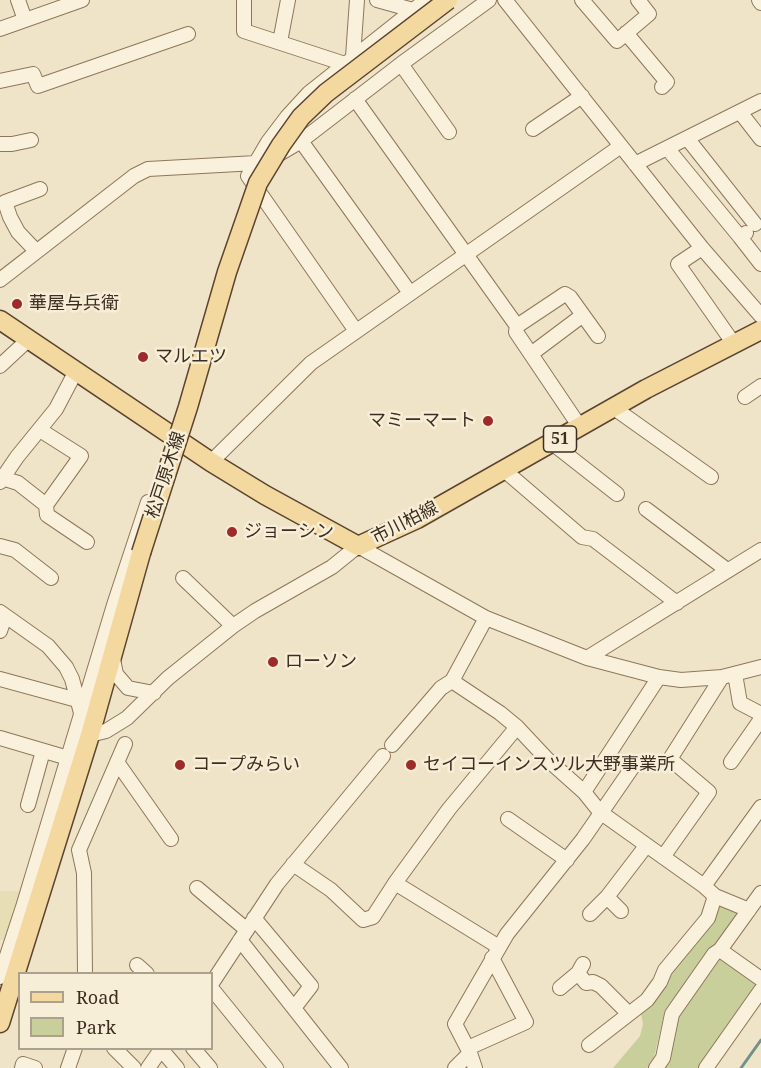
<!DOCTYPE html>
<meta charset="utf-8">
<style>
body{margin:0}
#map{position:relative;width:761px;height:1068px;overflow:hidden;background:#f0e4c8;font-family:"Noto Serif",serif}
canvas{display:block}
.legend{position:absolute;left:18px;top:972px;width:195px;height:78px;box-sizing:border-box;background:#f7eed8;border:2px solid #ada18e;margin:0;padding:8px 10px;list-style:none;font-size:18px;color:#3d2e20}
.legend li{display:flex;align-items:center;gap:12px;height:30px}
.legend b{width:30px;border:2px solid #ada18e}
</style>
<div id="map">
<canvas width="761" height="1068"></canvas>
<ul class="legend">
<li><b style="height:8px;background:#f3d9a0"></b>Road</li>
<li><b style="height:16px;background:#c9cf9b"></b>Park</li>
</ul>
</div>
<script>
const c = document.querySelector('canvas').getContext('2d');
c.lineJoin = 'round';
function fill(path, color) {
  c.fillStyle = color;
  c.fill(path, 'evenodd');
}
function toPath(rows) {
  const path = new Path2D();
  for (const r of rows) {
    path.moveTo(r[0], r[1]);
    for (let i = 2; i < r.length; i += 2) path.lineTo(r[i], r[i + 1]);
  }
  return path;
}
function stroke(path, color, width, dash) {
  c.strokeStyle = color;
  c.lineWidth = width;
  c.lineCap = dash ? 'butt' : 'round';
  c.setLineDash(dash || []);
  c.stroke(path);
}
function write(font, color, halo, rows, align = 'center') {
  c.font = font + ' "Noto Serif","Noto Sans JP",serif';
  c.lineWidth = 5;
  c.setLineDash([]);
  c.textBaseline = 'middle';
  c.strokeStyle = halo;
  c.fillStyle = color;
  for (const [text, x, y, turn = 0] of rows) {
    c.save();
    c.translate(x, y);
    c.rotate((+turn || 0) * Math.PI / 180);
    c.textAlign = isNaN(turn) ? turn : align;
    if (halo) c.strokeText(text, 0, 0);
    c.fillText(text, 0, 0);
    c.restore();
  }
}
fill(toPath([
 [0,891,22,891,5,940,0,940]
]), '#e6deb5');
fill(toPath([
 [721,903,740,912,665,1010,653,1062,647,1068,613,1068,640,1036,643,1024,641,1014,669,977,717,905],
 [722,957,757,983,758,986,700,1068,663,1068,678,1016,718,959]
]), '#c9cf9b');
stroke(toPath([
 [741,1068,761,1040]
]), '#6f938a', 3);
const minor = toPath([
 [18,0,25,20],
 [244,0,244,31,345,64],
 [377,0,413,10],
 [505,0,702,248,761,316],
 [582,0,617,41,649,14,638,0],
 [759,0,761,3],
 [0,29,82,0],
 [626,33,667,82,662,87],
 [280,42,288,0],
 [353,57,357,0],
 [401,64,449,132],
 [0,81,33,74,38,86,188,34],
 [355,99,517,326,516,332,580,427],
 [740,112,761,139],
 [533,129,582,96],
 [687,138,755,224],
 [301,141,410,293],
 [0,144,12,144,31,140],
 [667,148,740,237],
 [635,164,761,101],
 [746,233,740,237,761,264],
 [702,248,678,264,734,344],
 [36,251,18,232,10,217,5,202,40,189],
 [0,280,134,176,148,169,256,163,274,157,301,141,401,64,489,0],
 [517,326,565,294,570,297,598,336],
 [356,331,248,176,268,142,287,117,309,93,426,0],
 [531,354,583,315],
 [0,366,29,339],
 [745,397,761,386],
 [614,408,711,477],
 [552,443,617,494],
 [211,462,311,363,621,146],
 [504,470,582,537,593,539,677,603],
 [2,478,18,483,46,505,81,456,40,430],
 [0,482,17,457,56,409,76,371],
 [46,505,47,515,87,542],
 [646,509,727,570],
 [0,546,15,550,51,578],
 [183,578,233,626],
 [0,612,48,646,66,667,72,679,81,713],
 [0,631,5,616],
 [587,658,761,550],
 [113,659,116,674,128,688,154,693],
 [735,674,740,703,761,714],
 [0,679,77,700],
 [452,681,500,713,517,727,547,759,584,792,600,812,704,886,761,807],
 [90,735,106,731,127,718,168,678,233,626,255,611,332,567,358,546,486,618,587,658,659,677,681,680,722,677,761,667],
 [0,738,68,758],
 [392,745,441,688,452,681,486,618],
 [117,762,171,839],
 [731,762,761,719],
 [584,792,659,677],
 [28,805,43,751],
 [508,819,567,860],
 [663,857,709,792,670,759,722,677],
 [293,864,331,890,363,920,373,917,395,883],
 [197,888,247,930],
 [715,896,749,910],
 [607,897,621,911],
 [35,911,23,907,114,605,148,502],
 [590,914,607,897,646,846],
 [254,918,311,986,294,1008],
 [240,940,341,1068],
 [499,947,395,883,449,809,517,727],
 [720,950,761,979],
 [583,964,578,973,586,983,593,982,601,986,629,1014],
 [137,965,147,974],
 [85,974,84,873,79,850,125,744],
 [0,977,23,907],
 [212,983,277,884,383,756],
 [560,988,578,973],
 [212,989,276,1068],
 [589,1045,647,1000,660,982,665,970,708,918,715,896,704,886],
 [114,1048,134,1068],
 [160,1048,177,1068],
 [193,1048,210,1068],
 [468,1048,526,1022,492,958],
 [22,1068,23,1064,35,1068],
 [68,1068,75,1048],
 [148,1068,162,1048],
 [455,1068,470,1053],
 [475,1068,470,1053,455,1024,507,934,583,839,634,765],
 [656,1068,663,1058,672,1014,714,954,720,950,761,893],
 [706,1068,761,990]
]);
const major = toPath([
 [0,320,211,462,265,495,358,546,417,519,646,389,761,330],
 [0,1023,90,735,141,553]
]);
stroke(minor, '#8d765c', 16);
stroke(major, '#5b4430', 21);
stroke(minor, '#faf1dc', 14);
stroke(major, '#f3d9a0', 18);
const majorBridge = toPath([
 [141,553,188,407,227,272,258,183,281,145,301,117,326,93,448,0]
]);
stroke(majorBridge, '#5b4430', 21, []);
stroke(majorBridge, '#f3d9a0', 18);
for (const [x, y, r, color] of [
 [17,304,6,"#9e2a2b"],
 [143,357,6,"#9e2a2b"],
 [488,421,6,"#9e2a2b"],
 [232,532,6,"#9e2a2b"],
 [273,662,6,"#9e2a2b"],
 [180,765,6,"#9e2a2b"],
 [411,765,6,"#9e2a2b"]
]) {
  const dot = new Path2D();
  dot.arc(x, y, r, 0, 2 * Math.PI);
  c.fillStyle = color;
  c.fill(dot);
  stroke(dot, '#f7eed8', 2);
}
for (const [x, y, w] of [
 [560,439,33]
]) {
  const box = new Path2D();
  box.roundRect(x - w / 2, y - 13, w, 26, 4.5);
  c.fillStyle = '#f7eed8';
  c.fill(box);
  stroke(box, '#3d2e20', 1.5);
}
write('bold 16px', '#3d2e20', null, [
 ["51",560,439]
]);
write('18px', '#3d2e20', '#f7eed8', [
 ["華屋与兵衛",29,304],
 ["マルエツ",155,357],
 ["マミーマート",476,421,"right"],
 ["ジョーシン",244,532],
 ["ローソン",285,662],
 ["コープみらい",192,765],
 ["セイコーインスツル大野事業所",423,765]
], 'left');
write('18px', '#3d2e20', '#f7eed8', [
 ["松戸原木線",166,475,-72],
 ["市川柏線",405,523,-27]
]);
</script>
